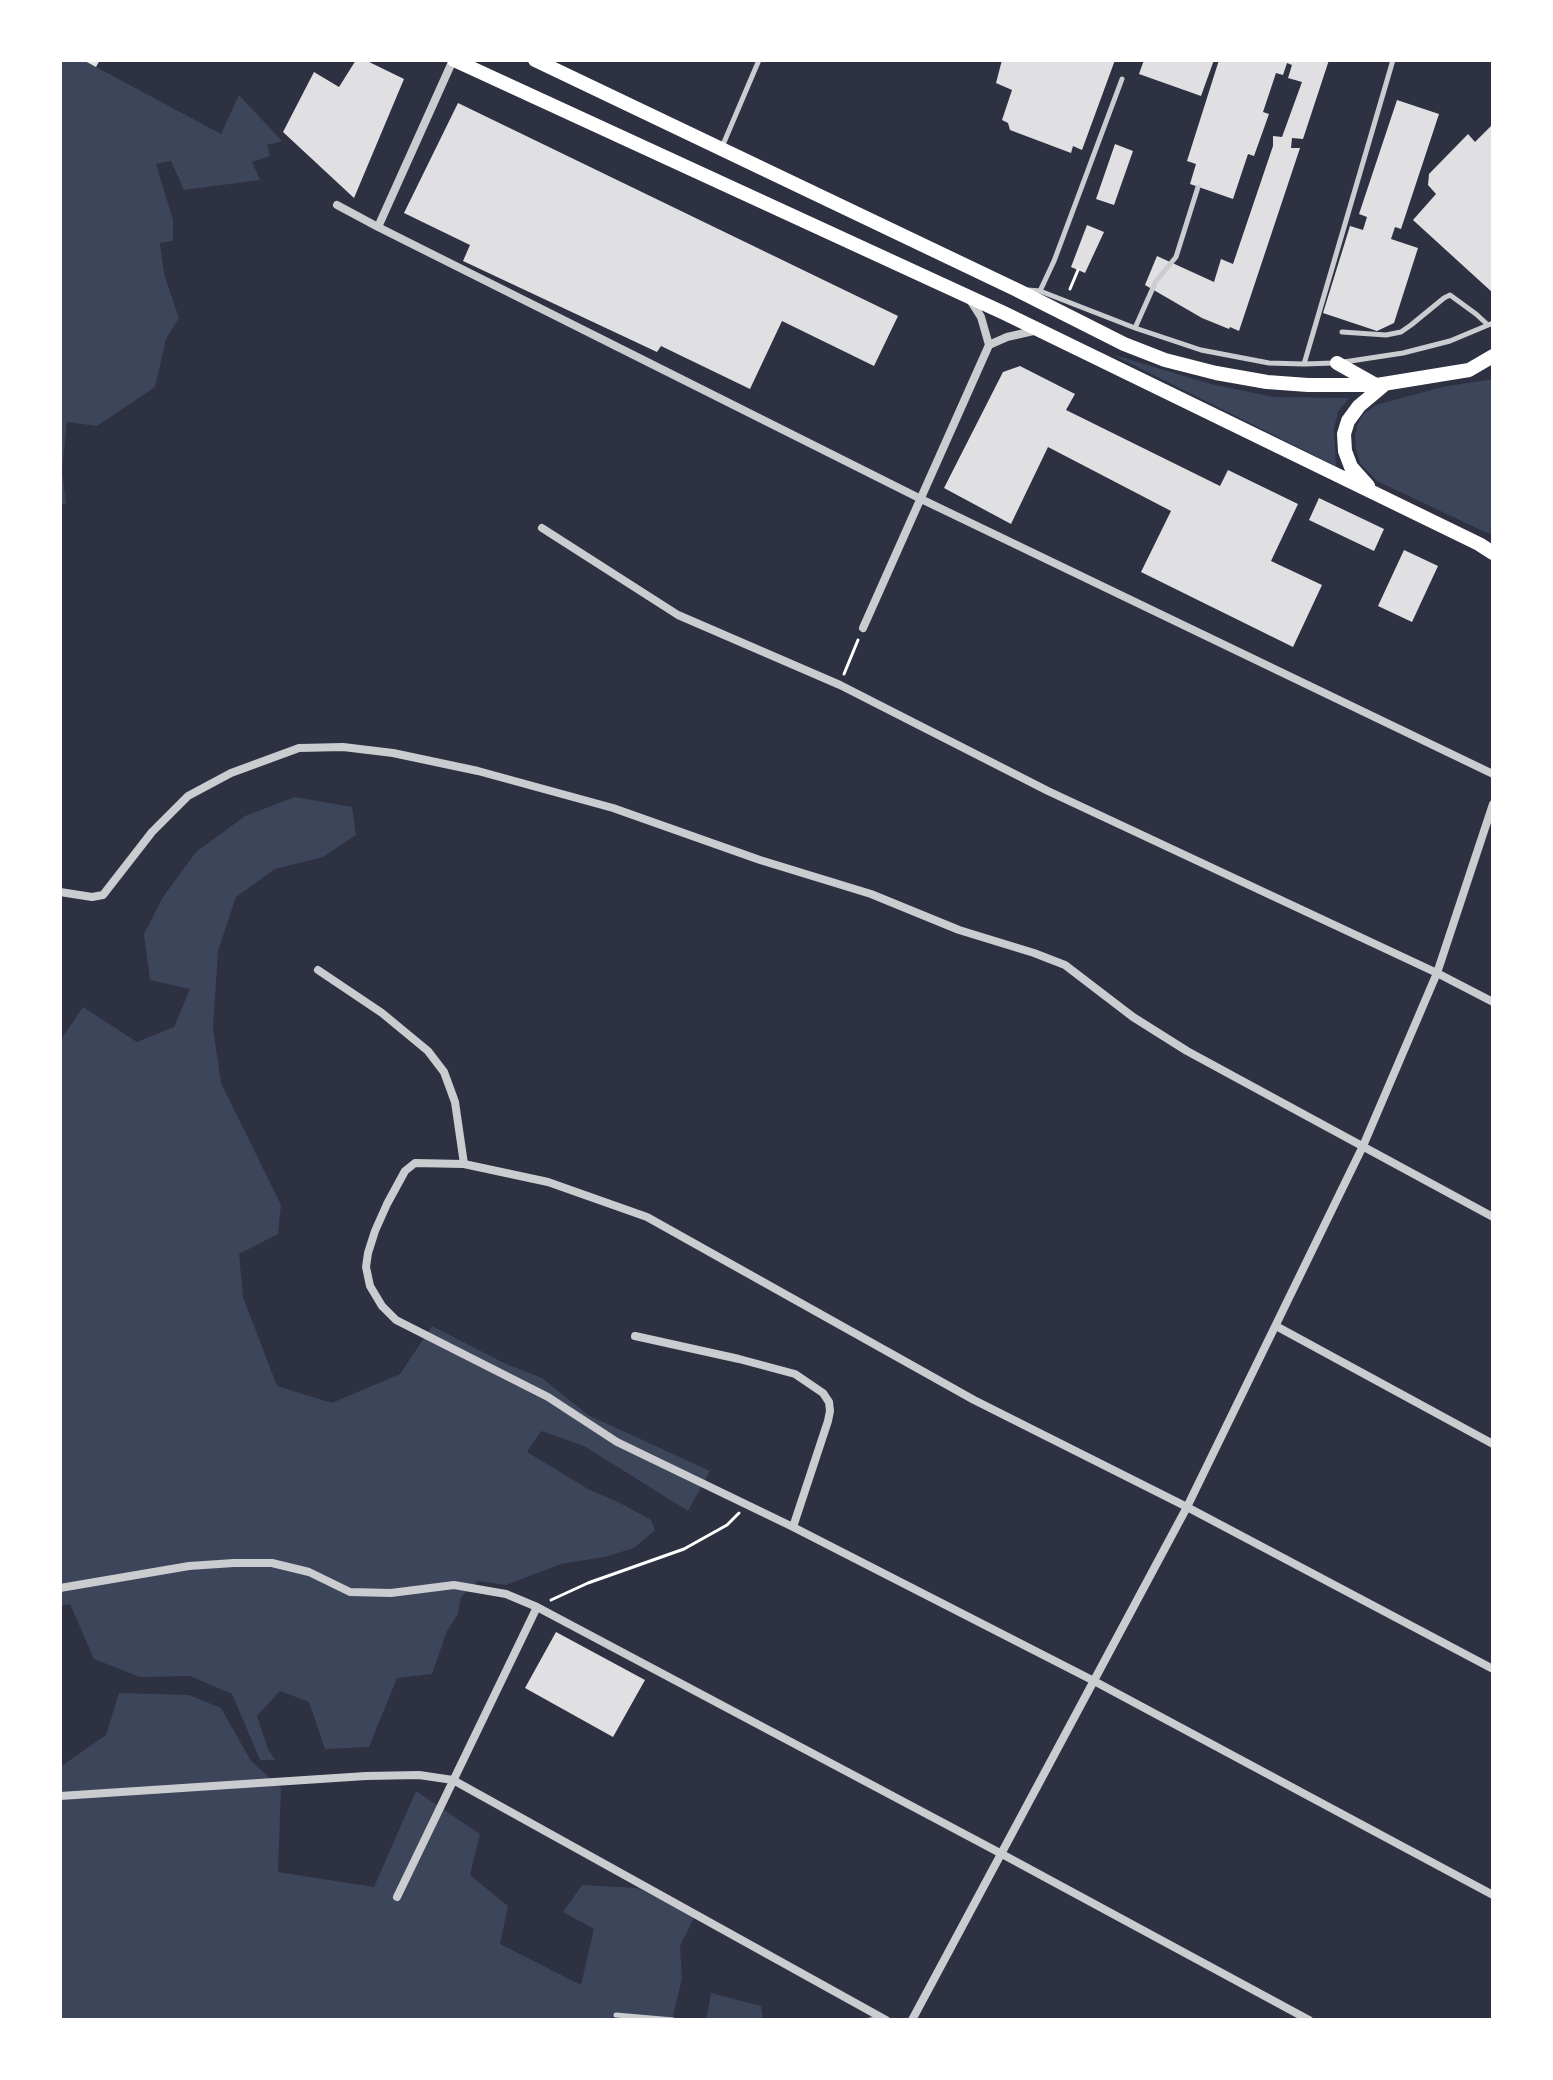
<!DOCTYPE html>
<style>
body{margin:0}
#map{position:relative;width:1553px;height:2080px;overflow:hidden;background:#2d3142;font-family:Bitter,serif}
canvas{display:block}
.frame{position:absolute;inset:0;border:62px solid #fff;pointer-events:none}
</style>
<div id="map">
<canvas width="1553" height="2080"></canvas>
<div class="frame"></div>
</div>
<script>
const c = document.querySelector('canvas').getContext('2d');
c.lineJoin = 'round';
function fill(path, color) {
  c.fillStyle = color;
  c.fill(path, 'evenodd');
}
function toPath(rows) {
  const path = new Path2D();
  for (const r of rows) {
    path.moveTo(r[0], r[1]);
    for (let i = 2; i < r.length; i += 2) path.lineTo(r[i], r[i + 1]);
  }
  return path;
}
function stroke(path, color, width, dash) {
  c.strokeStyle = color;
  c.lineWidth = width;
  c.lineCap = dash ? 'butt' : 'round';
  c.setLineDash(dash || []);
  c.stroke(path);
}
fill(toPath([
 [60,60,83,60,221,134,239,95,282,141,267,145,270,156,252,162,260,180,184,190,171,161,156,164,173,220,173,241,160,243,164,274,179,318,166,339,155,387,97,426,67,422,62,470,66,504,60,504],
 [1111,354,1211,384,1273,397,1349,398,1338,412,1334,429,1336,466],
 [1493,379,1493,534,1487,533,1377,481,1360,463,1356,449,1355,437,1357,426,1363,414,1376,405,1442,387],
 [295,797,352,807,356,835,323,857,275,869,236,897,218,951,213,1027,221,1083,281,1205,278,1234,239,1254,243,1297,277,1386,332,1403,400,1374,432,1326,506,1364,542,1378,588,1415,710,1471,688,1511,584,1446,541,1431,527,1452,588,1489,620,1503,651,1520,655,1530,634,1548,604,1557,561,1564,506,1585,478,1581,461,1597,458,1614,447,1631,432,1674,397,1678,369,1747,325,1749,309,1702,280,1691,257,1716,268,1749,275,1760,260,1760,232,1694,190,1676,140,1677,94,1659,70,1604,60,1606,60,1041,83,1007,137,1042,174,1027,190,989,150,980,144,934,163,897,196,852,245,816],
 [119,1693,189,1695,221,1708,251,1761,281,1788,278,1872,374,1887,416,1791,480,1834,470,1875,508,1906,500,1944,581,1985,594,1929,563,1912,582,1885,637,1888,695,1916,680,1946,682,1979,672,2020,60,2020,60,1767,106,1735],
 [711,1993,761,2006,763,2020,706,2020]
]), '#3c4559');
fill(toPath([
 [83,60,100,60,96,67],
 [356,60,365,60,404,79,354,198,283,132,314,72,339,87],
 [1002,60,1115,60,1082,150,1073,146,1071,153,1010,130,1008,123,1002,120,1012,90,996,83],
 [1144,60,1214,60,1201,96,1139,74],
 [1219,60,1329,60,1303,139,1292,138,1291,148,1300,148,1239,331,1230,327,1229,329,1202,318,1145,285,1157,256,1214,282,1221,259,1233,264,1273,146,1273,136,1282,137,1302,82,1288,78,1292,65,1287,63,1283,75,1276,73,1263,112,1269,114,1254,156,1248,154,1233,199,1190,184,1196,164,1187,161],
 [1397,100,1439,114,1401,229,1395,227,1391,239,1418,248,1394,323,1377,331,1323,313,1350,226,1363,230,1367,217,1359,214],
 [458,103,898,316,874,366,782,321,750,389,661,346,657,352,463,261,470,245,404,213],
 [1493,124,1493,293,1413,220,1436,194,1428,185,1429,174,1468,134,1475,142],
 [1115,144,1133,151,1114,205,1096,199],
 [1087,225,1104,232,1085,273,1071,267],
 [1020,366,1075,394,1066,410,1220,486,1228,470,1298,504,1271,561,1322,585,1293,647,1141,572,1171,511,1048,447,1011,524,944,488,1003,372],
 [1319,498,1384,529,1374,551,1309,520],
 [1404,550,1438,566,1412,622,1378,606],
 [556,1632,645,1680,613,1737,525,1688]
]), '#e0e0e3');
stroke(toPath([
 [1070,289,1078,270],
 [844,674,858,640],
 [551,1600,588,1583,684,1549,727,1525,739,1513]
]), '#fff', 3);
stroke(toPath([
 [722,147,759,60],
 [1028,290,1040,291,1135,328,1201,350,1269,363,1304,364,1334,363],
 [1040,291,1054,261,1122,79],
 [1135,328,1156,281,1176,257,1198,187],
 [1342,332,1386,335,1401,332,1411,325,1444,298,1450,295,1476,314,1488,325],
 [1344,362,1403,353,1450,341,1493,323],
 [1304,364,1393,60],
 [616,2015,673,2020],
 [870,2020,884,2019]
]), '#caccd0', 5);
stroke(toPath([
 [337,205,378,227,453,60],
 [378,227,921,499,1493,774],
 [969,298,981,317,989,345,1007,337,1038,330],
 [542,528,678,615,840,685,1048,791,1437,973,1493,1002],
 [863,628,989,345],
 [60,892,92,897,103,895,152,832,188,796,231,773,299,748,343,747,393,753,478,771,613,808,760,860,871,894,959,930,1034,953,1065,965,1133,1017,1187,1051,1493,1217],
 [318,970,382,1013,428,1051,444,1072,455,1102,464,1164],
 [1276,1326,1493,1444],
 [635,1336,739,1359,795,1374,823,1393,829,1402,830,1411,828,1421,793,1527],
 [60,1588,189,1566,234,1563,272,1563,309,1572,350,1592,391,1593,454,1585,506,1594,537,1607,1000,1853,1309,2020],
 [1493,1669,1187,1507,974,1400,647,1217,548,1182,464,1164,415,1163,405,1171,387,1204,375,1231,368,1253,366,1267,370,1286,382,1306,396,1320,548,1397,617,1442,793,1527,1094,1681,1493,1895],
 [60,1796,366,1776,419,1775,453,1780,886,2020],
 [397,1897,537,1607],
 [912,2020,1187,1507,1363,1146,1437,973,1493,804]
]), '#caccd0', 8);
stroke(toPath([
 [454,60,1004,313,1479,544,1493,553],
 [535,60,1017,290,1124,344,1165,360,1216,373,1267,382,1308,385,1377,385,1469,370,1493,356],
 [1337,363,1376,385],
 [1368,486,1351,467,1345,451,1344,434,1348,421,1359,406,1384,385]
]), '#fff', 14);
</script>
